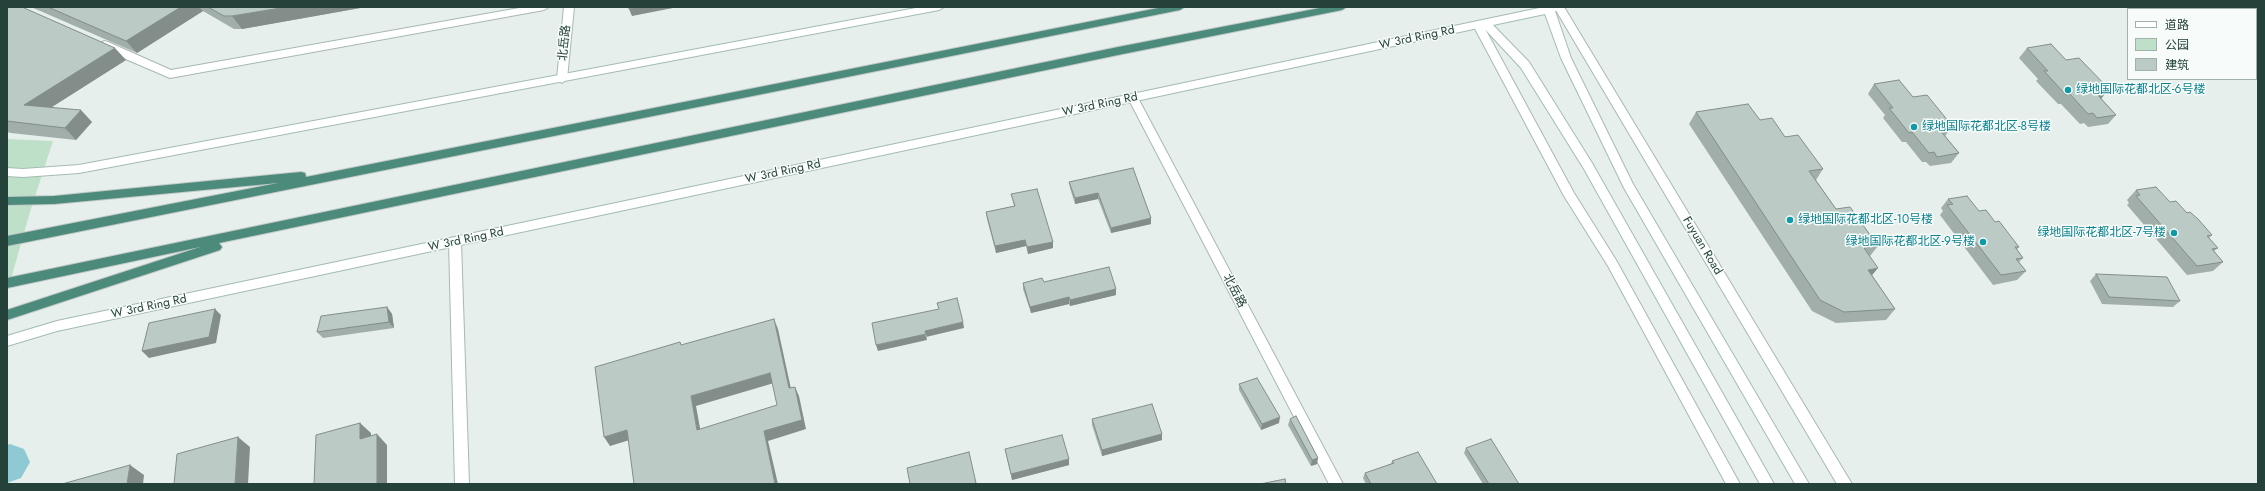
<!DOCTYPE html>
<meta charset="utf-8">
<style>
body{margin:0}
#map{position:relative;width:2265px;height:491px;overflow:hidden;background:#e6efeb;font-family:Jost,"Noto Sans SC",sans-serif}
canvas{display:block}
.frame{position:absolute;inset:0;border:8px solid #24423a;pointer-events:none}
.legend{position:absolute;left:2127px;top:8px;width:130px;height:72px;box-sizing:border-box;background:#f7fbf9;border:1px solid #a3b1ad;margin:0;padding:5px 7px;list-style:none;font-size:12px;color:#24423a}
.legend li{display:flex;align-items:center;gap:8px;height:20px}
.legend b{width:20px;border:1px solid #a3b1ad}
</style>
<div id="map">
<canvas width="2265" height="491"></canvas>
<div class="frame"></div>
<ul class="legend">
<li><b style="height:5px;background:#fff"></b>道路</li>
<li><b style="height:11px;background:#bfe0c8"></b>公园</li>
<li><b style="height:11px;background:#bbcac4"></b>建筑</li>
</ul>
</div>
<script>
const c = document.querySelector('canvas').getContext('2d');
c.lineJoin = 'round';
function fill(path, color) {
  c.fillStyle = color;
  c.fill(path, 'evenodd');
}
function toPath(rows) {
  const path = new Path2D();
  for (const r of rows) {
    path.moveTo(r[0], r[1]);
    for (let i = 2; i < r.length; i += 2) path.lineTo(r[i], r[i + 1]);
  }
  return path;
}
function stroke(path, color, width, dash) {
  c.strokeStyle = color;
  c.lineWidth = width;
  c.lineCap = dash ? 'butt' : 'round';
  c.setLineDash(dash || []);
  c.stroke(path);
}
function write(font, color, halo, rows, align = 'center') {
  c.font = font + ' Jost,"Noto Sans SC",sans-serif';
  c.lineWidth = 3;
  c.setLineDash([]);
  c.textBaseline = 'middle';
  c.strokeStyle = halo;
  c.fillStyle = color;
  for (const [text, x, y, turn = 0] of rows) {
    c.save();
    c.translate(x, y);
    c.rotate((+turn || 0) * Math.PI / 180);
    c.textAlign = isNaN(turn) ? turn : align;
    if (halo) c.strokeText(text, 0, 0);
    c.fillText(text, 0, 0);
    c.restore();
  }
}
fill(toPath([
 [7,139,53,141,30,212,7,293]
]), '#bfe0c8');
fill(toPath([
 [10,444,24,449,30,462,21,478,7,483,7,445,10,444]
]), '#8ec9d4');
const minor = toPath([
 [525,7,549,7,544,10,170,78,100,48,99,45,104,41,108,42,171,70,525,7],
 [564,7,574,7,567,79,562,83,557,79,564,7],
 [1554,7,1564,7,1852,484,1837,484,1554,7],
 [1478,21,1483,25,1574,193,1616,260,1740,484,1726,484,1608,266,1564,196,1473,25,1478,21],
 [1133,94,1138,98,1343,484,1329,484,1128,98,1133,94],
 [455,237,459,239,461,242,469,484,455,484,449,242,451,239,455,237]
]);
const secondary = toPath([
 [921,7,944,7,939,10,79,173,23,177,7,176,7,168,23,169,79,165,921,7],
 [1544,7,1565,7,1564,9,1555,11,1571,58,1633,184,1809,484,1795,484,1624,188,1561,58,1545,14,1493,25,1529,62,1592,163,1774,484,1760,484,1584,169,1521,68,1483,27,57,331,7,346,7,336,57,321,1544,7]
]);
const trunk = toPath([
 [1163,7,1185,7,1180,10,7,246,7,236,278,183,54,204,7,205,7,197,54,196,301,172,305,173,306,177,1163,7],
 [1325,7,1347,7,1342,10,1118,55,219,243,222,247,220,250,7,320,7,310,200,247,7,288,7,278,1118,47,1325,7]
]);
stroke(minor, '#a8b8b2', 2);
stroke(secondary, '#a4bbb3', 2);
stroke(trunk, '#c2cac8', 2);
fill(minor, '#fff');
fill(secondary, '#fff');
fill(trunk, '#4c8a7c');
fill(toPath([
 [7,7,126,60,52,107,92,122,76,140,11,133,7,132],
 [31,7,366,7,242,29,234,29,203,11,137,53],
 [2027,48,2101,98,2116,115,2108,124,2088,127,2084,123,2080,124,2061,104,2058,104,2036,81,2038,79,2019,58],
 [1874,84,1913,97,1953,127,1945,136,1959,153,1951,163,1930,166,1926,162,1922,162,1906,142,1902,142,1883,118,1885,115,1868,94],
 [1696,112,1760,120,1785,137,1823,169,1816,180,1836,209,1878,246,1870,256,1872,275,1895,309,1886,320,1836,323,1812,311,1689,124],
 [1133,168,1151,218,1151,224,1111,233,1098,199,1075,204,1070,188,1069,182],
 [2136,190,2170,202,2187,213,2212,235,2209,238,2218,248,2214,251,2223,262,2213,271,2187,275,2127,205,2129,203,2127,200],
 [1011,194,1053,248,1028,254,1026,246,996,253,987,219,986,212,1014,206],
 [1948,199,1979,211,1995,222,2019,247,2017,249,2023,258,2019,262,2026,271,2017,280,1993,285,1940,215,1943,211,1941,208],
 [2096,274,2180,301,2173,307,2102,304,2090,281],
 [1044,282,1116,289,1116,295,1070,306,1069,304,1031,313,1023,289,1023,283],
 [387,307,392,314,394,328,323,338,317,332],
 [1239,384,1279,423,1261,430,1239,390],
 [1092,419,1162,434,1162,440,1102,456,1092,425],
 [1290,419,1317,464,1311,466,1288,425],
 [1466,448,1519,484,1483,484,1464,453],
 [1005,449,1069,465,1012,480],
 [1392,461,1437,484,1366,484,1363,478,1365,473,1391,464]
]), '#a1aea9');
fill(toPath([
 [181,7,199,7,203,11,137,53,126,41],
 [287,7,366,7,242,29,232,16],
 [638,7,678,7,632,16,629,9],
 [115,48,126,60,36,117,24,105],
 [2109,89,2101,99,2094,91],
 [81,110,92,122,76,140,65,128],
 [1098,193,1098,199,1075,204,1075,198],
 [1151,218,1151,224,1111,233,1111,228],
 [1025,240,1026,246,996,253,995,246],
 [1053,242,1053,248,1028,254,1027,247],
 [1878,268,1869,279,1868,270],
 [1116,289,1116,295,1070,306,1070,300],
 [1069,297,1069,304,1031,313,1030,307],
 [387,307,392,314,394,328,389,322],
 [215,309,221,315,216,343,149,358,142,351],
 [774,319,778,329,793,398,789,388],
 [963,322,964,328,926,337,925,331],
 [926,334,927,340,878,351,876,345],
 [770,373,774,383,696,406,702,439,697,430,691,396],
 [795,387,799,396,806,429,768,441,778,484,775,484,764,431],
 [1280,417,1279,423,1261,430,1262,424],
 [360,423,371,433,371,449,360,439],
 [627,430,633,439,610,446,604,437],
 [377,434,387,445,387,484,377,484],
 [1162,434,1162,440,1102,456,1102,450],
 [238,437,250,447,248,484,235,484],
 [1318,458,1317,464,1311,466,1312,460],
 [1069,459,1069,465,1012,480,1011,474],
 [130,465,144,475,143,484,127,484]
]), '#838d89');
const building = toPath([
 [7,7,22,7,115,48,24,105,81,110,65,128,7,121,7,7],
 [48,7,181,7,126,41,48,7],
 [208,7,287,7,232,16,224,16,208,7],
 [629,7,638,7,629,9,629,7],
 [2051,44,2066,60,2079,58,2109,89,2094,91,2116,115,2097,118,2093,113,2088,114,2070,94,2066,95,2044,71,2048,71,2027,48,2051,44],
 [1899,80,1913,97,1927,95,1953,127,1939,129,1959,153,1937,157,1934,152,1929,153,1912,132,1909,133,1889,108,1893,108,1874,84,1899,80],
 [1748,104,1760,120,1772,118,1785,137,1798,135,1823,169,1809,171,1836,209,1850,207,1878,246,1864,248,1878,268,1868,270,1895,309,1844,312,1820,300,1696,112,1748,104],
 [1133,168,1151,218,1111,228,1098,193,1075,198,1069,182,1133,168],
 [2156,187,2170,202,2176,201,2187,213,2190,212,2198,219,2212,235,2207,236,2218,248,2212,249,2223,262,2197,266,2136,196,2140,195,2136,190,2156,187],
 [1037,189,1053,242,1027,247,1025,240,995,246,986,212,1015,206,1011,194,1037,189],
 [1967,196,1979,211,1986,210,1995,222,1999,221,2012,238,2019,247,2015,247,2023,258,2016,259,2026,271,2001,275,1947,205,1953,204,1948,199,1967,196],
 [1109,267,1116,289,1070,300,1069,297,1030,307,1023,283,1042,278,1044,282,1109,267],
 [2096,274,2167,277,2180,301,2109,297,2096,274],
 [957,298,963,322,925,331,926,334,876,345,872,323,939,309,937,303,957,298],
 [387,307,389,322,317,332,321,316,387,307],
 [215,309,209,337,142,351,149,323,215,309],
 [774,319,789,388,795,387,802,420,764,431,775,484,634,484,627,430,604,437,595,367,680,342,681,345,774,319],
 [770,373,777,405,697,430,691,396,770,373],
 [1257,378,1280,417,1262,424,1239,384,1257,378],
 [1152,404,1162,434,1102,450,1092,419,1152,404],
 [1296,416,1318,458,1312,460,1290,419,1296,416],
 [360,423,360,439,377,434,377,484,314,484,316,435,360,423],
 [1062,435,1069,459,1011,474,1005,449,1062,435],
 [238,437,235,484,174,484,177,454,238,437],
 [1491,439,1519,484,1489,484,1466,448,1491,439],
 [969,452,976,483,972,484,910,484,907,468,969,452],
 [1418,452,1437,484,1371,484,1365,473,1394,463,1392,461,1418,452],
 [130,465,127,484,62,484,130,465],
 [1285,479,1286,484,1260,484,1285,479]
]);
fill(building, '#bbcac4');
stroke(building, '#838d89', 1);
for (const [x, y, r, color] of [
 [2068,90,4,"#0f9aa8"],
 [1914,127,4,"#0f9aa8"],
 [1790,220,4,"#0f9aa8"],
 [2174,233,4,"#0f9aa8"],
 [1983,242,4,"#0f9aa8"]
]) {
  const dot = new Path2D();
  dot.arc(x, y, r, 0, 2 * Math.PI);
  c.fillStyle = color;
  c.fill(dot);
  stroke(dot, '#f7fbf9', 1.5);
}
write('12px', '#24423a', '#f7fbf9', [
 ["W 3rd Ring Rd",1417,38,-12],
 ["北岳路",565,43,-84],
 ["W 3rd Ring Rd",1100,105,-12],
 ["W 3rd Ring Rd",783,172,-12],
 ["W 3rd Ring Rd",466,240,-12],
 ["Fuyuan Road",1702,246,59],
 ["北岳路",1234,291,62],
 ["W 3rd Ring Rd",149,307,-12]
]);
write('12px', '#0d838f', '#f7fbf9', [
 ["绿地国际花都北区-6号楼",2076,90],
 ["绿地国际花都北区-8号楼",1922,127],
 ["绿地国际花都北区-10号楼",1798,220],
 ["绿地国际花都北区-7号楼",2166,233,"right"],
 ["绿地国际花都北区-9号楼",1975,242,"right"]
], 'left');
</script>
